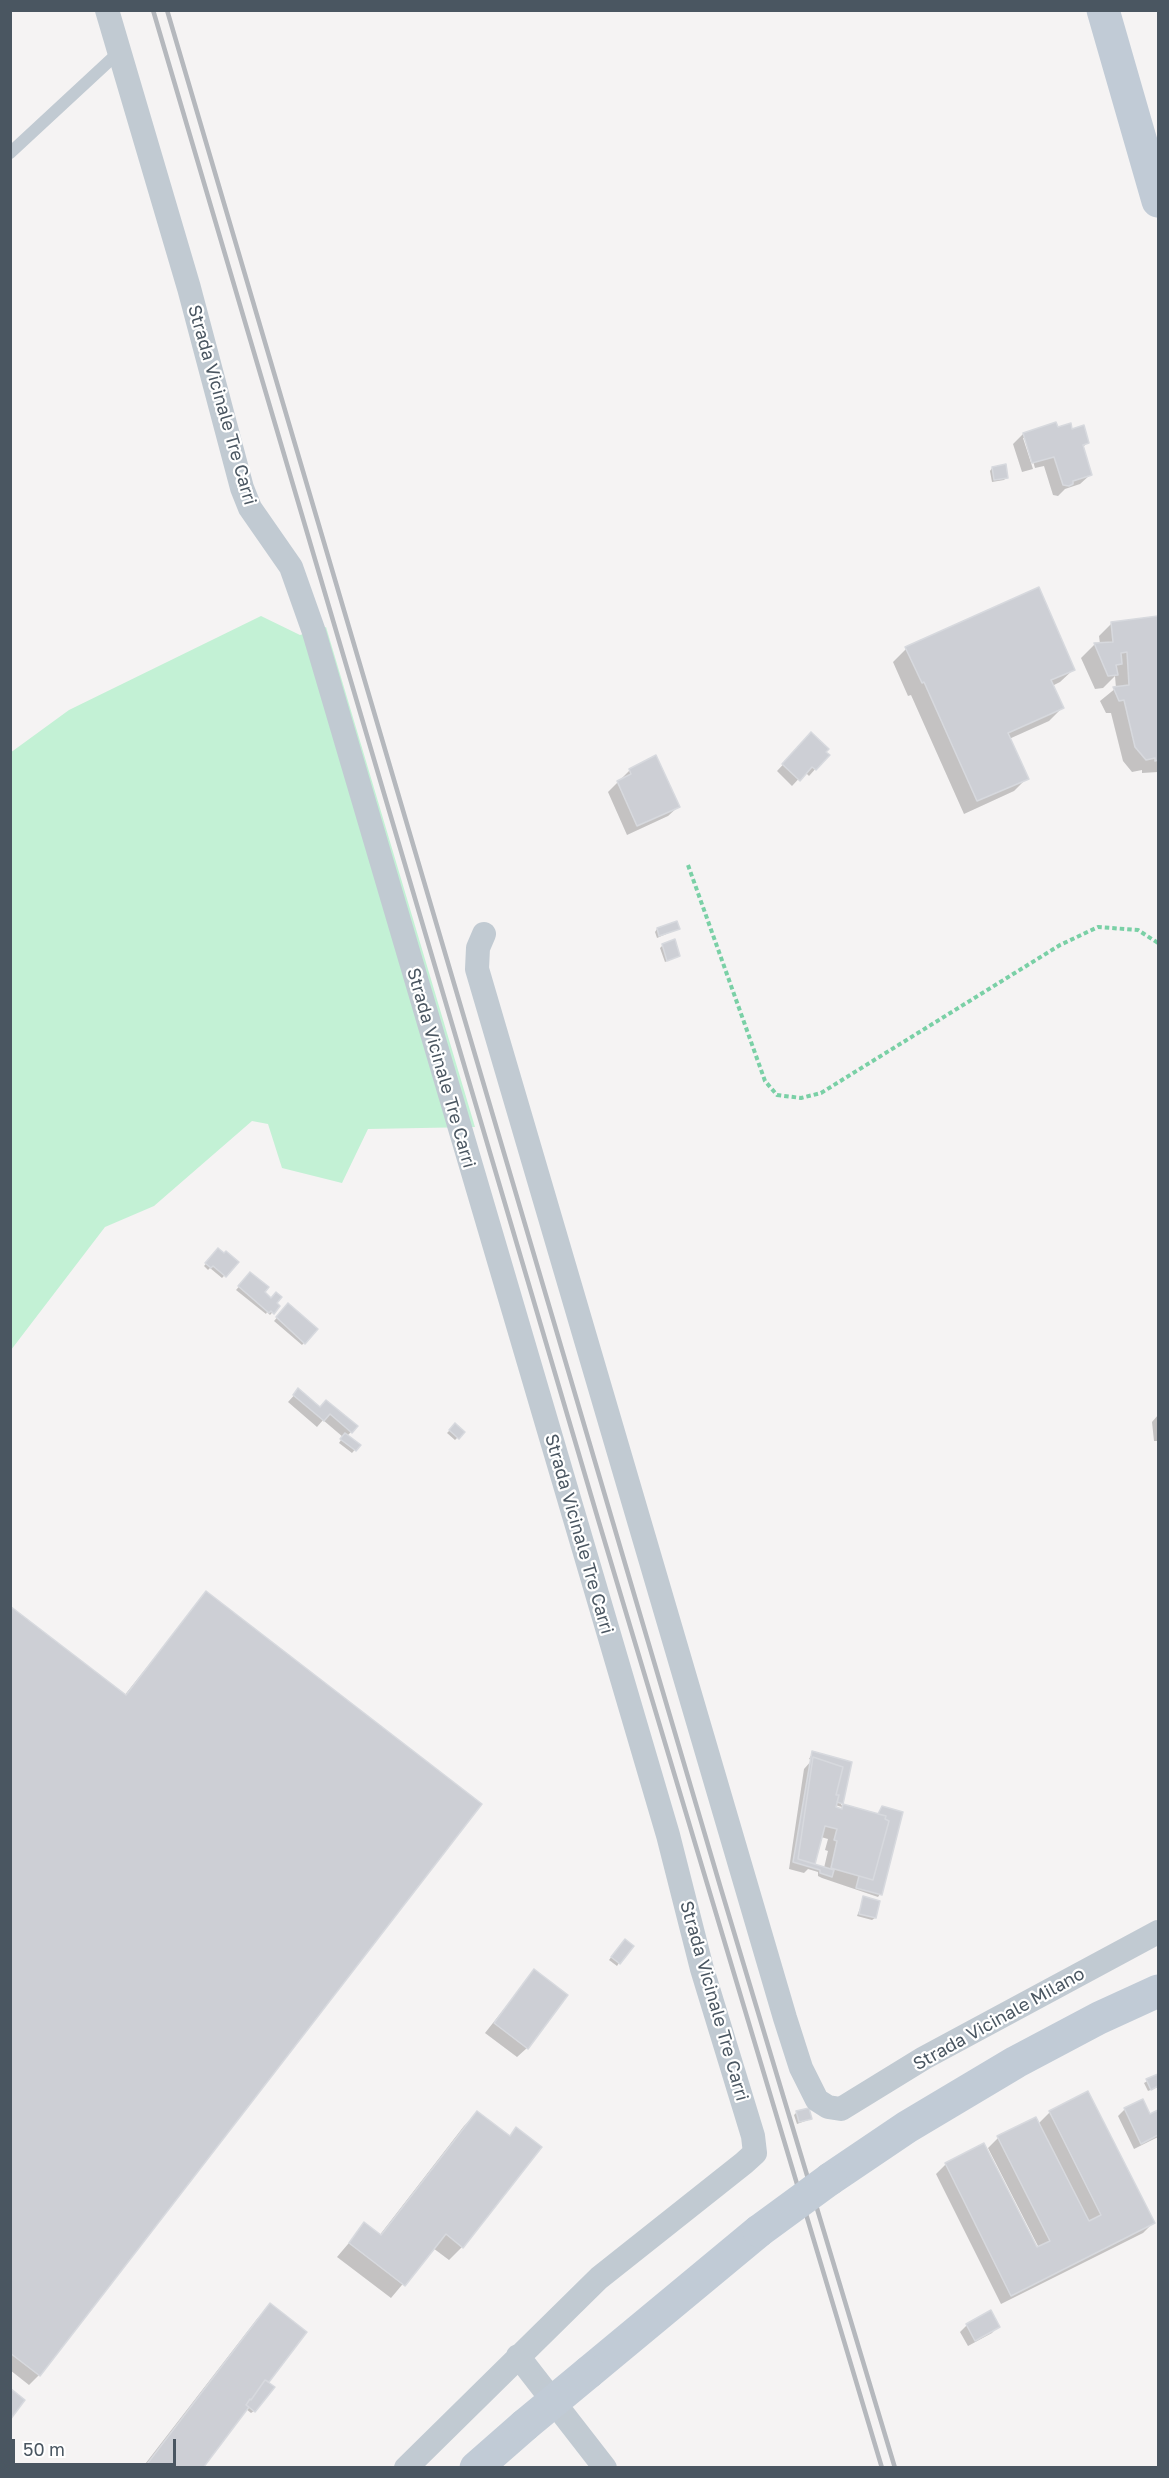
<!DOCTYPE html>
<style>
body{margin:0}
#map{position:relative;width:1169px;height:2478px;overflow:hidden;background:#f5f3f3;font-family:"Golos Text",sans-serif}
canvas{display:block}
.frame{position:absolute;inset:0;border:12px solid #4a5661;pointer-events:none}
.scale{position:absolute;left:12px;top:2439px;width:164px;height:27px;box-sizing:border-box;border:3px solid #4a5661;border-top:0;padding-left:8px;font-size:18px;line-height:21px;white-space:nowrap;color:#4a5661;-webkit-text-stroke:4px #fff;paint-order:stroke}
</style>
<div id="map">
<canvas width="1169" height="2478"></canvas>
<div class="frame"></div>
<div class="scale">50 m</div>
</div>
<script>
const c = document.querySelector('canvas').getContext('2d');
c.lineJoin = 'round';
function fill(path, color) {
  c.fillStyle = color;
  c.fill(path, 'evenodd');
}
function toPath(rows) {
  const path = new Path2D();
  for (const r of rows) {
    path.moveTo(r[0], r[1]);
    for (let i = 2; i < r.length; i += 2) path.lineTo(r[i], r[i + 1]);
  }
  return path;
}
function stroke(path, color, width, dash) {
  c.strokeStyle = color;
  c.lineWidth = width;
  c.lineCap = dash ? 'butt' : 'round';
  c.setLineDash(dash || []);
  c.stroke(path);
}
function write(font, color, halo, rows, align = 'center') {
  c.font = font + ' "Golos Text",sans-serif';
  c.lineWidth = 4.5;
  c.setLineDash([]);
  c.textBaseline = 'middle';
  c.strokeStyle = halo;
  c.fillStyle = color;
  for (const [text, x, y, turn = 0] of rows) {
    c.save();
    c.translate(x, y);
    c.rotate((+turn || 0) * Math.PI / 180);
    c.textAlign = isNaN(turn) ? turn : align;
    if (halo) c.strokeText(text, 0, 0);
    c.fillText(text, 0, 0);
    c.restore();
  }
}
fill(toPath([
 [261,616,300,635,326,627,475,1127,368,1129,342,1183,282,1168,268,1124,252,1121,154,1206,105,1227,11,1350,10,753,69,710]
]), '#c3f1d5');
fill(toPath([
 [1057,429,1071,431,1087,443,1082,448,1090,475,1080,484,1065,489,1058,496,1053,495,1044,466,1035,468,1026,438,1023,438,1033,469,1022,472,1013,444,1023,434],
 [992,468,1007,477,1004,480,992,482,990,471],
 [1158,618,1158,772,1142,773,1142,770,1132,772,1123,761,1111,713,1106,713,1100,701,1116,688,1115,676,1103,688,1095,689,1081,658,1094,645,1100,644,1099,636,1112,623],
 [906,649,1074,669,1060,682,1052,686,1062,708,1049,721,1009,739,1027,778,1014,791,964,814,911,695,908,696,893,662],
 [812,734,827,756,809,776,805,772,792,786,777,771],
 [630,770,678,807,668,816,627,835,608,792],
 [657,929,678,929,657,938,655,932],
 [663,945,679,956,665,962,660,948],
 [218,1250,237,1262,222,1278,210,1268,208,1270,204,1266],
 [250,1274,262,1292,278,1306,270,1315,267,1312,266,1314,236,1290],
 [288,1305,316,1330,302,1345,274,1321],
 [298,1391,320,1408,326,1402,351,1432,347,1436,359,1445,352,1453,339,1443,343,1437,323,1420,317,1427,288,1402],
 [1158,1415,1158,1441,1154,1441,1152,1422],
 [455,1425,463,1432,455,1440,447,1433],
 [206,1593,39,2375,29,2385,10,2370,10,1608,124,1696],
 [813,1752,850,1763,841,1805,877,1815,882,1808,880,1894,878,1897,822,1878,818,1876,818,1872,808,1869,804,1873,789,1869,804,1769,812,1760,809,1759],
 [835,1805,842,1807,840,1810,834,1808],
 [821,1837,828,1839,825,1850,828,1851,824,1868,812,1865],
 [864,1898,875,1918,872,1920,857,1916],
 [622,1943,619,1963,617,1966,609,1960],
 [534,1971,527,2048,517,2057,485,2033],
 [1158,2075,1158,2087,1148,2091,1144,2083],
 [1142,2101,1149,2116,1158,2112,1158,2137,1134,2149,1118,2116,1125,2109],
 [797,2112,811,2119,797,2124,794,2115],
 [1050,2112,1153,2223,1143,2233,1001,2304,936,2174,946,2164,984,2145,1036,2249,1039,2248,988,2148,998,2138,1038,2124],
 [477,2113,509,2137,517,2129,462,2247,449,2260,433,2248,391,2298,337,2257,365,2224,379,2236,464,2126],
 [270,2305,305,2333,267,2382,254,2411,251,2413,246,2409,201,2468,142,2468,257,2319],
 [991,2312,998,2326,992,2333,968,2346,960,2332,967,2325]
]), '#0003');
const building = toPath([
 [1056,422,1058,427,1071,423,1072,429,1084,425,1089,443,1083,445,1092,475,1073,481,1073,484,1069,486,1063,485,1054,457,1032,463,1023,433,1056,422],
 [1006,464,1008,478,994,480,992,467,1006,464],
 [1039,587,1075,670,1051,680,1064,708,1008,733,1029,779,977,801,924,682,922,683,905,647,1039,587],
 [1158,616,1158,760,1155,761,1155,758,1146,760,1135,747,1124,700,1119,701,1113,687,1129,685,1127,652,1121,653,1122,664,1116,665,1118,675,1108,676,1094,643,1113,642,1111,622,1158,616],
 [811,732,829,749,826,752,830,755,816,770,812,767,800,781,782,764,811,732],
 [656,755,680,807,637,826,617,781,631,774,629,769,656,755],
 [677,921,680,929,659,936,657,928,677,921],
 [675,939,680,956,667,961,662,944,675,939],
 [218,1248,224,1253,226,1251,239,1262,226,1277,213,1266,211,1268,205,1263,218,1248],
 [250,1272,269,1287,265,1292,271,1298,276,1292,282,1297,277,1303,280,1306,274,1314,271,1311,269,1313,238,1286,250,1272],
 [288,1303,318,1329,305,1344,276,1317,288,1303],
 [298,1388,320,1407,326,1400,358,1426,352,1433,330,1414,324,1421,293,1395,298,1388],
 [455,1423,465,1432,459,1439,449,1430,455,1423],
 [345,1433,361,1445,356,1451,340,1439,345,1433],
 [206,1591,482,1804,40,2376,10,2353,10,1606,126,1695,206,1591],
 [812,1751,852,1762,843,1804,837,1802,839,1795,836,1795,843,1767,813,1757,798,1859,834,1870,832,1877,820,1873,820,1870,793,1862,812,1751],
 [813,1757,843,1767,836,1795,839,1795,836,1807,842,1809,843,1804,886,1816,885,1819,889,1821,873,1880,831,1868,837,1841,834,1840,837,1829,825,1826,815,1864,798,1859,813,1757],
 [882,1806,903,1812,882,1895,856,1888,859,1876,873,1880,889,1821,885,1819,886,1816,878,1814,882,1806],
 [863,1896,880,1901,876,1918,859,1914,863,1896],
 [625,1939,634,1946,620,1964,611,1957,625,1939],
 [534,1969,568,1995,528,2049,494,2023,534,1969],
 [1158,2074,1158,2086,1151,2090,1146,2079,1158,2074],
 [1088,2091,1155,2223,1011,2296,945,2163,984,2143,1037,2247,1050,2241,997,2136,1036,2117,1089,2221,1101,2215,1049,2111,1088,2091],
 [1143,2099,1150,2114,1158,2110,1158,2135,1141,2144,1124,2108,1143,2099],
 [809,2108,812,2119,799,2122,796,2111,809,2108],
 [477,2111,510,2136,516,2127,542,2147,463,2248,446,2234,405,2286,349,2243,364,2222,381,2235,477,2111],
 [270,2303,307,2332,269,2382,265,2380,251,2400,250,2399,246,2405,249,2407,203,2468,144,2468,270,2303],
 [991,2310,1000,2327,975,2341,966,2324,991,2310],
 [265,2380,275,2387,255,2412,246,2405,250,2399,251,2400,265,2380],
 [10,2388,25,2400,10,2420,10,2388]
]);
fill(building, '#cdcfd5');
stroke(building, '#d7d9de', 1.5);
stroke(toPath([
 [688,865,765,1081,777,1095,801,1098,821,1093,1060,945,1098,927,1138,930,1158,943]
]), '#7ad0a6', 4, [4.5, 3]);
stroke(toPath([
 [10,153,119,52]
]), '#c1cad2', 12);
stroke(toPath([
 [107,10,189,288,242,488,250,508,291,567,314,632,668,1835,702,1969,753,2136,755,2153,744,2163,599,2278,406,2468],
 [484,934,478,948,477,969,785,2018,801,2068,817,2100,828,2107,841,2109,924,2058,1158,1932],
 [518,2356,605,2468]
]), '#c1cad2', 24);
stroke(toPath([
 [1103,10,1158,201],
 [830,2179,907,2127,1016,2062,1099,2018,1158,1991],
 [589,2372,759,2231],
 [476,2468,525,2425]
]), '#c1cbd6', 33);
stroke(toPath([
 [153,10,598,1519,882,2468],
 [167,10,721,1889,895,2468]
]), '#b5b8bd', 4.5);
stroke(toPath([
 [759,2231,830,2179],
 [525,2425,589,2372]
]), '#c1cbd6', 33);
write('18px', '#4a5661', '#fff', [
 ["Strada Vicinale Tre Carri",222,405,74],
 ["Strada Vicinale Tre Carri",441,1068,74],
 ["Strada Vicinale Tre Carri",579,1534,74],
 ["Strada Vicinale Tre Carri",714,2001,74],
 ["Strada Vicinale Milano",999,2019,-29]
]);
</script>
